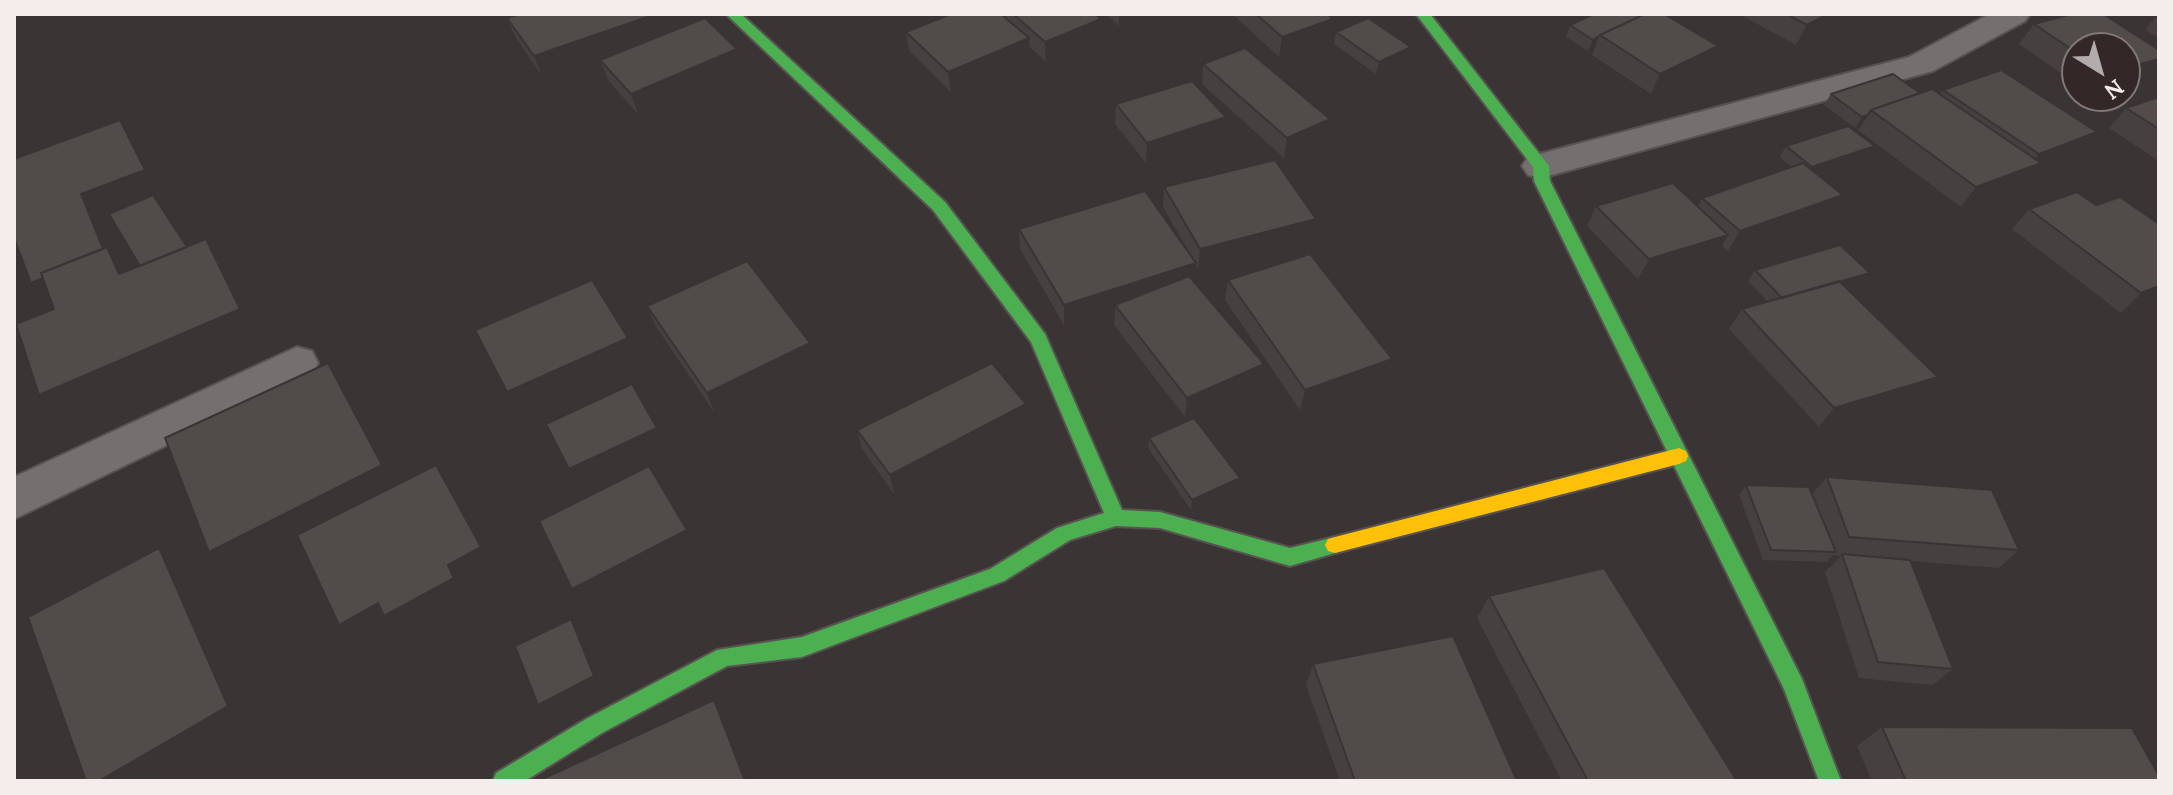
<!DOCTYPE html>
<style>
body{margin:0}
#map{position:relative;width:2173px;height:795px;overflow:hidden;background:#3a3434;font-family:Lora,serif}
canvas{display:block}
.frame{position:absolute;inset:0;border:16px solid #f4edec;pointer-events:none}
.north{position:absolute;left:2061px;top:32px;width:80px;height:80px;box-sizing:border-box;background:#332827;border:2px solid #807776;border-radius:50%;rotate:143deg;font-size:22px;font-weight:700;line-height:32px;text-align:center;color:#f4edec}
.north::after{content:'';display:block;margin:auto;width:28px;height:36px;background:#b3acac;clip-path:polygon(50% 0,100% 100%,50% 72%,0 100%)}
</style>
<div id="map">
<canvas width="2173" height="795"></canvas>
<div class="frame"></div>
<div class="north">N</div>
</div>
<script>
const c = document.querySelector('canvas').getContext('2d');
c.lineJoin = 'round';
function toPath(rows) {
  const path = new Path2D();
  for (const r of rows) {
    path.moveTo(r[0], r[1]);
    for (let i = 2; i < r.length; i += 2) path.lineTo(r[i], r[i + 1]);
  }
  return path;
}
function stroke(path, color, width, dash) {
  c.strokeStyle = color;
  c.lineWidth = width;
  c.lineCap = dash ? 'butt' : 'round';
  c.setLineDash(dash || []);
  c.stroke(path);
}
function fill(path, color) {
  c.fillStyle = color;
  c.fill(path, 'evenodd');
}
const street = toPath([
 [1990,14,2030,14,2025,21,1933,71,1541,178,1528,175,1522,166,1528,157,1909,57,1990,14],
 [297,347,312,351,318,363,312,375,14,519,14,477,297,347]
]);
const fast = toPath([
 [726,14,741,14,945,202,1045,334,1122,510,1160,512,1290,548,1335,537,1342,539,1345,545,1342,551,1290,566,1160,528,1116,526,1070,540,1004,581,802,657,727,666,602,733,525,781,493,781,496,773,586,719,717,650,802,637,990,569,1057,528,1104,513,1031,342,933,210,726,14],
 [1416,14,1430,14,1549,166,1550,181,1802,679,1841,781,1819,781,1784,689,1534,181,1533,167,1416,14]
]);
const slow = toPath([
 [1679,448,1686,451,1688,456,1686,461,1679,464,1335,553,1328,551,1325,545,1328,539,1335,537,1679,448]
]);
stroke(street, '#585352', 4);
stroke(fast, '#585352', 4);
stroke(slow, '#585352', 4);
fill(street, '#757070');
fill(fast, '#4caf50');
fill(slow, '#ffc107');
fill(toPath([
 [520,14,677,14,681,27,542,76,516,38,507,18],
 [951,14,1095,14,1101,39,1046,62,1030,47,1030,58,951,92,909,51,906,32],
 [1106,14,1152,14,1119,26],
 [1232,14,1327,14,1333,19,1329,39,1279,57],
 [1594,14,1669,14,1666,15,1708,66,1651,94,1592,55,1595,48,1588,51,1566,37,1570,25],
 [1739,14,1853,14,1796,45],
 [2159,17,2159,38,2145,30,2154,19],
 [2034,24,2159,50,2159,68,2152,76,2077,48,2077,84,2019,44],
 [1336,32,1408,58,1376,74,1334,44],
 [600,60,743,69,638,114,608,80],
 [1203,64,1326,139,1284,158,1202,84],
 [1943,90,2081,152,2036,169,2025,183,1961,207,1858,130,1861,126,1855,128,1824,105,1831,94,1940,94],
 [2159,97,2159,161,2109,128,2126,108],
 [1116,104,1226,117,1224,137,1146,163,1115,124],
 [1786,146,1867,157,1817,174,1830,215,1728,251,1722,246,1717,255,1638,279,1587,226,1596,206,1698,206,1702,198,1791,167,1780,157],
 [1164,187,1312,239,1198,269,1196,264,1194,282,1264,364,1260,383,1185,417,1114,325,1115,308,1064,325,1020,249,1019,229,1189,252,1163,207],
 [2096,205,2159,298,2121,313,2012,229,2029,209],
 [1755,270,1862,284,1847,289,1938,377,1921,396,1819,427,1729,329,1742,309,1768,302,1748,281],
 [1228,280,1392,359,1386,378,1300,410,1225,300],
 [647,306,810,343,816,363,714,412,655,325],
 [1027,423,894,494,862,449,857,430],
 [1149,438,1238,488,1191,510,1148,448],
 [1827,477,2019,550,1999,568,1911,561,1953,669,1932,685,1859,678,1825,572,1841,556,1833,555,1827,562,1763,560,1739,495,1746,485,1812,494],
 [1489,596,1737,781,1562,781,1477,618],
 [1313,664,1517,781,1340,781,1306,685],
 [1882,727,2159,781,1872,781,1857,746]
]), '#464140');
fill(toPath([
 [656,14,677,14,681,27,542,76,534,56],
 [1119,14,1152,14,1119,26],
 [1828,14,1853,14,1796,45,1807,25],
 [1101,19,1101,39,1046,62,1045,42],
 [1333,19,1329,39,1279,57,1282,37],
 [1599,36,1595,48,1588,51,1593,40],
 [1029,38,1030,58,951,92,948,72],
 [1718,46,1708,66,1651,94,1660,74],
 [1411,47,1408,58,1376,74,1379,62],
 [737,49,743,69,638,114,631,94],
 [2159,59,2159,68,2152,76,2125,83,2125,68],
 [1868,115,1861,126,1855,128,1862,117],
 [1226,117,1224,137,1146,163,1147,143],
 [1330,119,1326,139,1284,158,1287,138],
 [120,120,136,140,161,190,98,214,116,258,130,273,119,274,50,302,31,283,81,194],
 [2097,132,2081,152,2036,169,2025,183,1961,207,1976,187,2028,168,2039,154],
 [1875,146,1867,157,1805,178,1812,167],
 [153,195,162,206,198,262,144,271],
 [1843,195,1830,215,1728,251,1740,231],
 [1316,219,1312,239,1198,269,1200,249],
 [1728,235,1717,255,1638,279,1649,259],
 [206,239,226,265,260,334,66,419,39,395],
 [1196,263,1194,282,1115,305,1115,308,1064,325,1064,305],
 [1870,273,1862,284,1776,310,1783,298],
 [2159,286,2159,298,2121,313,2141,293],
 [628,338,637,358,518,412,507,392],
 [810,343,816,363,714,412,707,393],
 [1392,359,1386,378,1300,410,1305,390],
 [328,363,347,388,401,489,234,575,209,552],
 [1264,364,1260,383,1185,417,1187,398],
 [1938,377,1921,396,1819,427,1834,408],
 [1026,404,1027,423,894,494,890,475],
 [657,428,665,447,579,487,569,469],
 [436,465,450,484,495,565,462,583,468,596,400,633,390,623,356,642,339,625,448,565],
 [1240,478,1238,488,1191,510,1192,500],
 [687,530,696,548,583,606,572,589],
 [159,548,185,571,255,726,162,781,99,781],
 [571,619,577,628,600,685,545,714,538,705],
 [714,700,723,716,748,781,745,781]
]), '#393534');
const building = toPath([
 [520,14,656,14,534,56,507,18,520,14],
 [951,14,1001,14,1029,38,948,72,906,32,951,14],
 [1013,14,1095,14,1101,19,1045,42,1013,14],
 [1256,14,1327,14,1333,19,1282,37,1256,14],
 [1594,14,1645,14,1600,35,1599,36,1593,40,1570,25,1594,14],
 [1645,14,1664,14,1718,46,1660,74,1600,35,1645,14],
 [1786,14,1828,14,1807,25,1786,14],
 [2072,14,2103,14,2159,50,2159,59,2125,68,2125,48,2077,48,2077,53,2034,24,2072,14],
 [705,18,737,49,631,94,600,60,705,18],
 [1368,18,1411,47,1379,62,1336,32,1368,18],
 [1245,48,1330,119,1287,138,1203,64,1245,48],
 [2001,70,2097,132,2039,154,1943,90,2001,70],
 [1893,74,1920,93,1871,110,1868,115,1862,117,1831,94,1893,74],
 [1192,81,1226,117,1147,143,1116,104,1192,81],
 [1932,89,2041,163,1976,187,1871,110,1932,89],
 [2159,97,2159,129,2126,108,2159,97],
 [120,120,145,170,81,194,103,249,41,273,43,278,31,283,14,238,14,159,120,120],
 [1848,126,1875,146,1812,167,1786,146,1848,126],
 [1275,160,1316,219,1200,249,1164,187,1275,160],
 [1803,163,1843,195,1740,231,1702,198,1803,163],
 [1673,183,1728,235,1649,259,1596,206,1673,183],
 [1145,191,1196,263,1064,305,1019,229,1145,191],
 [2077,192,2096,205,2120,197,2159,224,2159,286,2141,293,2029,209,2077,192],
 [153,195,187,247,140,266,109,214,153,195],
 [206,239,240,309,39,395,16,324,54,309,41,273,107,247,119,274,206,239],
 [1840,245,1870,273,1782,298,1755,270,1840,245],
 [1310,254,1392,359,1305,390,1228,280,1310,254],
 [747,261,810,343,707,393,647,306,747,261],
 [1189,276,1264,364,1187,398,1115,305,1189,276],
 [592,280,628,338,507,392,475,330,592,280],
 [1839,281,1938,377,1834,408,1742,309,1839,281],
 [328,363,382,465,209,552,165,438,328,363],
 [992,363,1026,404,890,475,857,430,992,363],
 [632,384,657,428,569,469,546,424,632,384],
 [1194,418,1240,478,1192,500,1149,438,1194,418],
 [436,465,481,547,448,565,454,578,384,616,378,603,339,625,297,535,436,465],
 [649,466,687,530,572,589,539,521,649,466],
 [1827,477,1992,490,2019,550,1849,537,1827,477],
 [1746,485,1809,487,1836,552,1771,550,1746,485],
 [159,548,228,706,99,781,86,781,28,617,159,548],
 [1842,554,1910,560,1953,669,1878,662,1842,554],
 [1604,568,1737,781,1588,781,1489,596,1604,568],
 [571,619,594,676,538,705,515,646,571,619],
 [1453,636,1517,781,1355,781,1313,664,1453,636],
 [714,700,745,781,538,781,714,700],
 [1882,727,2132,728,2159,776,2159,781,1906,781,1882,727]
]);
fill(building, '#514c4a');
stroke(building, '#393534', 2);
</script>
